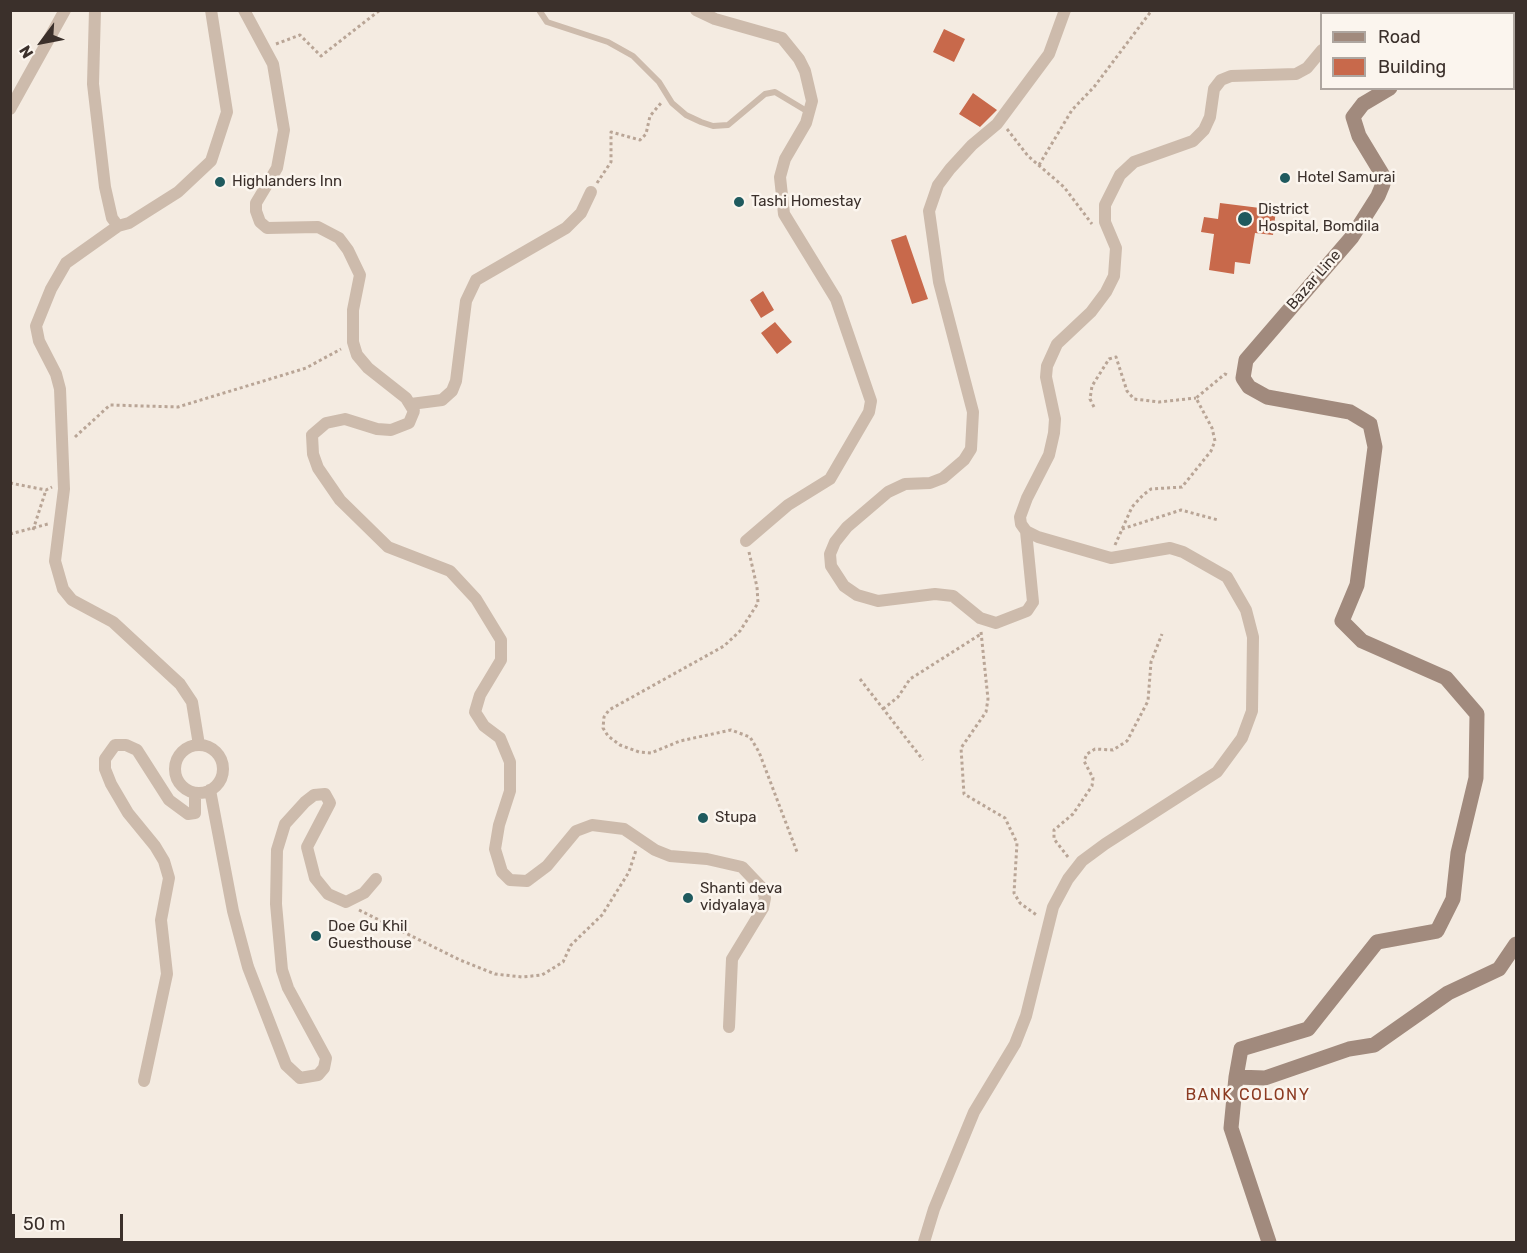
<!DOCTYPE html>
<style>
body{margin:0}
#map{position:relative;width:1527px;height:1253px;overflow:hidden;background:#f4ebe1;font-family:Rubik,sans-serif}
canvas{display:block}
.frame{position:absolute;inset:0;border:12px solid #3b302b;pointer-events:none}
.legend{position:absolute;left:1320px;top:12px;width:195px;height:78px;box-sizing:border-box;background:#fbf5ee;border:2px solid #aea6a0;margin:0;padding:8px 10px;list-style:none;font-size:18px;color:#3b302b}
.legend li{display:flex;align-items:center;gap:12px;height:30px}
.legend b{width:30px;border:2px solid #aea6a0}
.north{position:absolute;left:12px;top:12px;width:60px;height:60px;-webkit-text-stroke:4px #fbf5ee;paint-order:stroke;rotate:238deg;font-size:16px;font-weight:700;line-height:24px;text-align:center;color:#3b302b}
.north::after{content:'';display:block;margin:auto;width:21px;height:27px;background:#3b302b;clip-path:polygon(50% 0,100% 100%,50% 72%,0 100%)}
.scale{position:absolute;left:12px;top:1214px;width:111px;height:27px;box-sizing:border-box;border:3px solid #3b302b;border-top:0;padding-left:8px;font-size:18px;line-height:21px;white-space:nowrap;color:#3b302b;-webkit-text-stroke:4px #fbf5ee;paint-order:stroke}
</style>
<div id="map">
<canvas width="1527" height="1253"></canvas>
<div class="frame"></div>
<ul class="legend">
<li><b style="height:8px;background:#a18a7d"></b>Road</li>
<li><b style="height:16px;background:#c8694b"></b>Building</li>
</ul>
<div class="north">N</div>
<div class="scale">50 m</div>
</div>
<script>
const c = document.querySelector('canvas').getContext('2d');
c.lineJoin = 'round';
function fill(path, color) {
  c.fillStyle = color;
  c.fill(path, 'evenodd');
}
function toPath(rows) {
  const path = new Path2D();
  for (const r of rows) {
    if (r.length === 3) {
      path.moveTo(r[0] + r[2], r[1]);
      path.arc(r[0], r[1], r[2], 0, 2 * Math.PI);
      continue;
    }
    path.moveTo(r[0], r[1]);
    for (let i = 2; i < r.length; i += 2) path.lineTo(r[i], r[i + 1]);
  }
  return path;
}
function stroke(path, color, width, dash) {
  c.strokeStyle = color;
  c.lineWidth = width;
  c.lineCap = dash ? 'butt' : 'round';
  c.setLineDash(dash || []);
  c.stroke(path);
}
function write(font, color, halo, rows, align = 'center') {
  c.font = font + ' Rubik,sans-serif';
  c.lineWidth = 5;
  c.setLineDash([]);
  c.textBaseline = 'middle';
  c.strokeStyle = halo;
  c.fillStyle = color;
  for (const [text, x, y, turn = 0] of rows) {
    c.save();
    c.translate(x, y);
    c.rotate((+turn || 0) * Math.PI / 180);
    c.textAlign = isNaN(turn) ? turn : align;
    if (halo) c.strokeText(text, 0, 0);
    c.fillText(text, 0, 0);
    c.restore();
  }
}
fill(toPath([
 [944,29,965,39,954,62,933,52],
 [973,93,997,110,980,127,959,114],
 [1220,203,1276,210,1273,235,1255,233,1250,264,1235,262,1234,274,1209,270,1214,234,1201,232,1204,217,1218,219],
 [906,235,928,299,912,304,891,240],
 [763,291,774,310,761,318,750,300],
 [775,322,792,342,777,354,761,333]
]), '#c8694b');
stroke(toPath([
 [276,44,300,35,321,56,380,10],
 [1007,129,1028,156,1064,187,1092,224],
 [1039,165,1072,110,1094,87,1152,10],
 [597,183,611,162,611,132,640,140,646,134,650,116,661,103],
 [1094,407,1090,399,1092,386,1109,359,1116,357,1127,391,1134,399,1159,402,1196,398],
 [75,437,110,405,178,407,306,368,341,349],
 [10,483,46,490,52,487],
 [1122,529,1181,510,1218,520],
 [33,530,46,490],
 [10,534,48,524],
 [1115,545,1132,507,1143,495,1151,489,1182,487,1211,451,1215,441,1212,428,1196,398,1225,374,1229,376],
 [749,552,757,587,758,603,740,631,724,646,609,710,604,717,603,728,608,736,620,745,639,752,651,753,680,741,731,730,750,737,759,752,797,852],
 [981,632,988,699,986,712,961,748,964,794,1005,818,1017,843,1014,893,1020,903,1038,916],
 [860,679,923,760],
 [883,709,898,697,910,679,918,674,981,634],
 [1068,857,1054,839,1054,830,1073,814,1092,786,1093,778,1084,761,1087,754,1095,749,1113,750,1127,741,1148,701,1151,662,1162,634],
 [359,910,460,960,495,974,522,977,542,975,563,962,571,945,602,915,629,872,636,850]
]), '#b9a596', 3, [3, 3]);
stroke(toPath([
 [539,10,547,22,608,42,633,56,659,82,672,103,686,115,701,122,713,126,728,125,765,94,775,92,810,113]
]), '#cdbbac', 6);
stroke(toPath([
 [95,10,93,84,105,187,112,218,118,226,129,223,178,192,211,161,227,112,211,10],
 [244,10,273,64,284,130,277,168,256,203,256,211,260,222,267,228,318,227,339,238,348,250,360,275,353,310,353,342,357,355,368,368,406,398,414,411,409,423,391,430,377,429,345,419,326,423,312,435,313,454,318,468,340,500,388,547,450,571,476,599,501,640,501,660,480,695,475,712,484,726,500,738,510,762,510,791,499,825,495,849,502,872,510,880,527,881,547,866,576,831,592,825,624,829,655,850,670,856,707,859,742,867,762,888,765,898,763,908,732,959,729,1027],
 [696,10,715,19,782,38,799,59,805,71,812,101,806,123,785,159,780,177,784,214,836,299,871,401,869,412,830,479,788,505,746,541],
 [1343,14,1344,10],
 [10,109,65,10],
 [118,226,66,263,51,289,36,326,39,341,56,374,60,389,64,489,55,561,63,589,72,600,113,622,180,684,192,702,199,745],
 [411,404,442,400,452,391,456,381,466,301,476,280,566,228,581,213,591,192],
 [1026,531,1033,602,1027,611,996,623,980,618,953,596,935,594,878,601,857,595,844,586,831,566,830,554,835,542,847,527,888,492,905,484,930,483,943,478,964,460,971,449,973,412,939,282,929,211,938,185,950,169,972,145,997,124,1049,54,1065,10],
 [199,769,24],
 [210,790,233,911,248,967,286,1065,300,1078,318,1075,324,1068,326,1058,288,988,282,970,276,904,277,850,285,824,305,802,314,795,325,794,330,803,307,847,315,878,328,894,346,902,364,893,376,879],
 [144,1081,167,974,161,920,169,878,164,861,155,846,128,813,111,784,105,769,105,759,115,745,126,745,137,750,169,800,188,814,195,813,195,793],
 [924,1242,934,1209,974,1112,1015,1044,1026,1016,1053,907,1068,879,1082,861,1105,844,1217,772,1242,738,1252,711,1253,637,1246,610,1227,577,1183,552,1170,548,1111,558,1038,537,1026,531,1021,524,1020,517,1027,498,1049,455,1054,433,1055,419,1046,377,1047,366,1057,344,1091,312,1106,292,1114,276,1116,248,1105,222,1105,205,1120,175,1134,162,1193,141,1204,130,1210,117,1214,89,1221,80,1231,76,1296,74,1307,68,1322,50]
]), '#cdbbac', 12);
stroke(toPath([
 [1473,14,1476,10],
 [1390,88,1363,104,1353,117,1359,136,1382,174,1383,184,1378,196,1352,237,1246,360,1243,378,1249,387,1267,397,1350,412,1370,424,1375,447,1357,585,1342,621,1362,641,1446,678,1477,714,1476,778,1458,853,1453,899,1437,931,1377,942,1308,1029,1241,1049,1236,1077,1265,1078,1349,1049,1374,1045,1448,993,1499,969,1516,944],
 [1236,1077,1231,1128,1269,1242]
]), '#a18a7d', 15);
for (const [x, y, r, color] of [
 [1285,178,6,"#1f5a5e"],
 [220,182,6,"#1f5a5e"],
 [739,202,6,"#1f5a5e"],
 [1245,219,8,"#1f5a5e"],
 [703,818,6,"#1f5a5e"],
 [688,898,6,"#1f5a5e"],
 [316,936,6,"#1f5a5e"]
]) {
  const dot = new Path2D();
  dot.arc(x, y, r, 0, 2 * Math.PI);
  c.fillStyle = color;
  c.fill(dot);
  stroke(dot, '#fbf5ee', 2);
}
write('15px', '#3b302b', '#fbf5ee', [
 ["Hotel Samurai",1297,178],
 ["Highlanders Inn",232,182],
 ["Tashi Homestay",751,202],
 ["District",1258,210],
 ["Hospital, Bomdila",1258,227],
 ["Stupa",715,818],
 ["Shanti deva",700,889],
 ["vidyalaya",700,906],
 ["Doe Gu Khil",328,927],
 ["Guesthouse",328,944]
], 'left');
write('15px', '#3b302b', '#fbf5ee', [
 ["Bazar Line",1314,280,-49]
]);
c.letterSpacing = '1.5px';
write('16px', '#8c3b22', '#fbf5ee', [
 ["BANK COLONY",1248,1095]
]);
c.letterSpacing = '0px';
</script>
